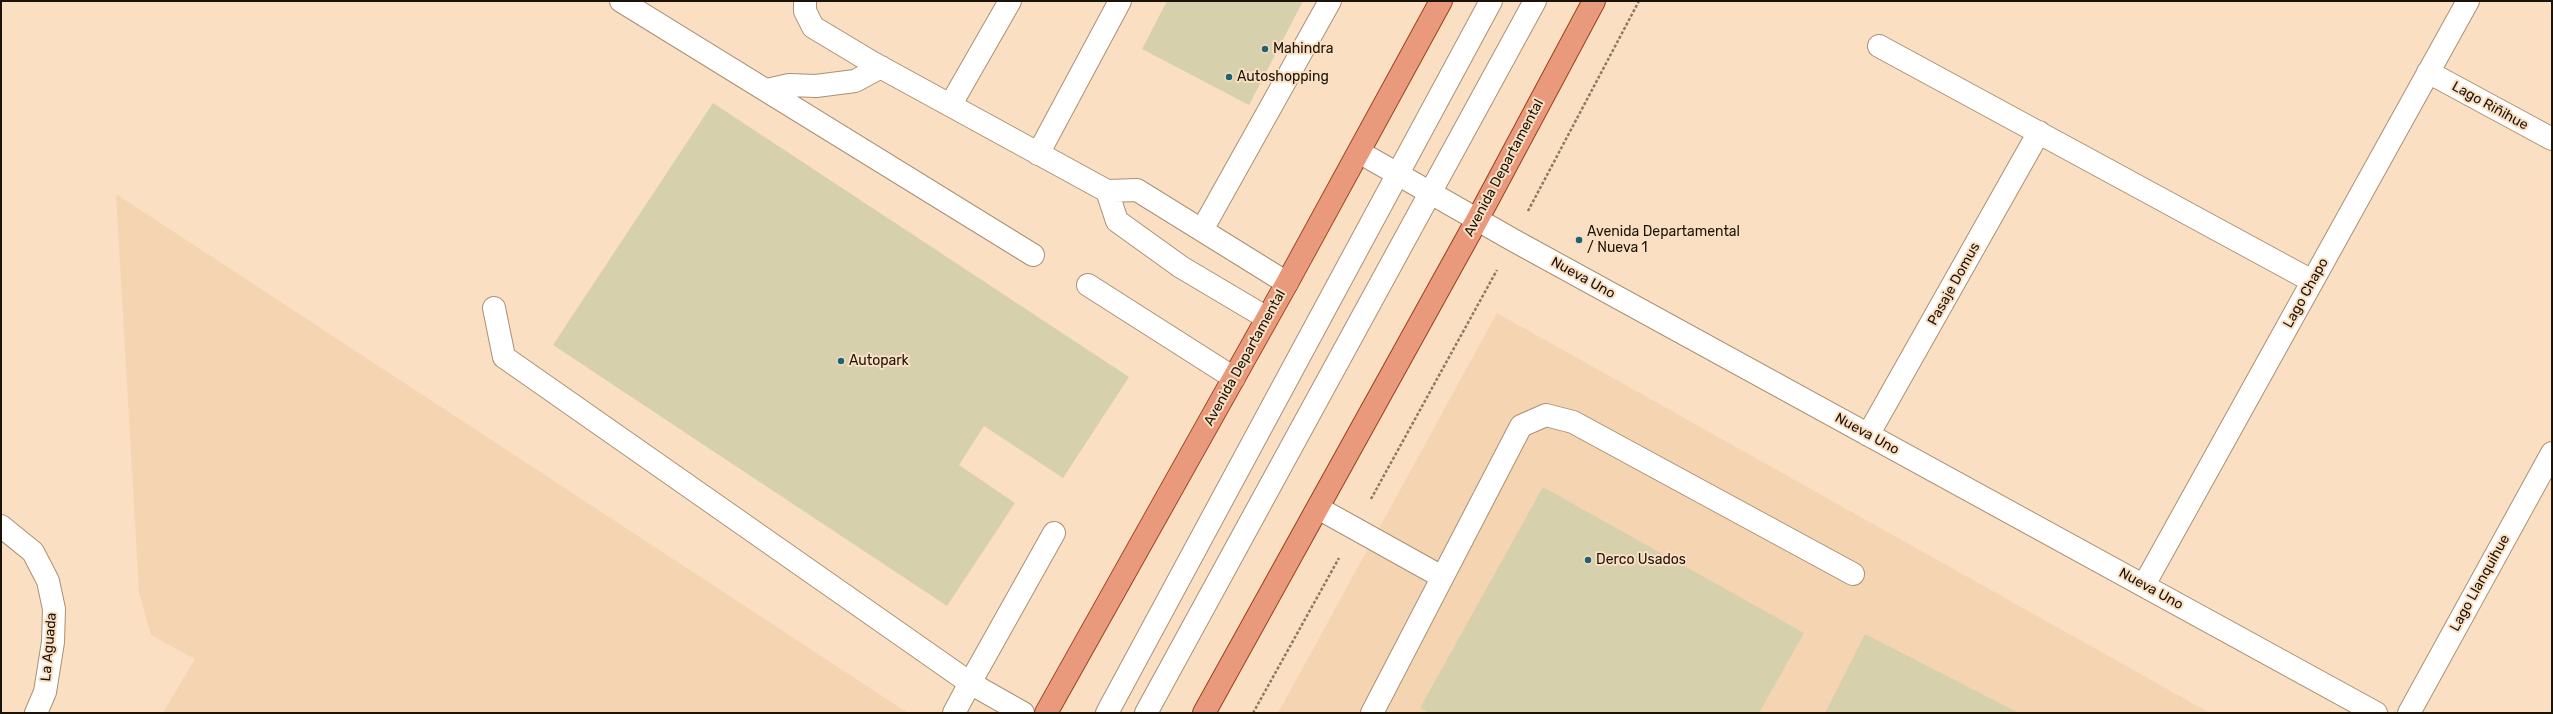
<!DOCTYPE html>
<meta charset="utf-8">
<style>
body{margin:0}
#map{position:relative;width:2553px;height:714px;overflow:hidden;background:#fadfc2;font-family:Rubik,sans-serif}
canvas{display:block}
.frame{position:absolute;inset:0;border:2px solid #1c1308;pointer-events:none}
</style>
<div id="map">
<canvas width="2553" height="714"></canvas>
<div class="frame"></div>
</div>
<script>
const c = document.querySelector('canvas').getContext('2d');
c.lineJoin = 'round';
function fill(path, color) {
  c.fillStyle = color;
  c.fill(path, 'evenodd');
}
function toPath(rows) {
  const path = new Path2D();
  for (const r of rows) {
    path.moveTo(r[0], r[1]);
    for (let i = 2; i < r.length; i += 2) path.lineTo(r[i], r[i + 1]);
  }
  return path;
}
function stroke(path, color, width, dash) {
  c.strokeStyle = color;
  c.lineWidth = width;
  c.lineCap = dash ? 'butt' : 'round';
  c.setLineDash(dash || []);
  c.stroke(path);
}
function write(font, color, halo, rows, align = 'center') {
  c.font = font + ' Rubik,sans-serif';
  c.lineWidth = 4;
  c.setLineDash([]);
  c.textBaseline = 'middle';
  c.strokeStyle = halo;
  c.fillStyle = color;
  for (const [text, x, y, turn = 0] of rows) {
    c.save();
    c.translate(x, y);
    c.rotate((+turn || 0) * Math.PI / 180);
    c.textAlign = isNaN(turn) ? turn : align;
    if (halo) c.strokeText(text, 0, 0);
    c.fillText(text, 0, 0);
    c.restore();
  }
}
fill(toPath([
 [116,194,908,713,163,713,195,659,151,635,139,592],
 [1497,313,2210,713,1278,713]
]), '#f5d4b1');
fill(toPath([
 [1167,1,1303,1,1249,105,1142,49],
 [713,103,1129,377,1063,478,984,426,959,465,1015,503,947,606,553,345],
 [1543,487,1804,633,1759,713,1430,713,1420,708],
 [1865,634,2019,713,1825,713]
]), '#d7d0ac');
const minor = toPath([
 [621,1,1033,255],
 [805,1,805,11,813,27,873,63,1107,191,1137,190,1287,283],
 [1879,46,2312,281],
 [2428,72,2552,139],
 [767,90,789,85,816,86,855,81,881,67],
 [951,104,1010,1],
 [1359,152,1513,240,2376,713],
 [1038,154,1120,1],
 [1107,191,1117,221,1181,267,1267,318],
 [1202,230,1330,1],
 [1088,285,1234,378],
 [494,308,504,357,970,683,1054,533],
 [1868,435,2039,132],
 [1318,508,1442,577],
 [1,526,33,552,48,581,54,609,53,642,45,692,36,713],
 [2144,585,2468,1],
 [954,713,970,683,1023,713],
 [1107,713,1491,1],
 [1146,713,1535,1],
 [1372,713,1521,426,1546,415,1573,422,1853,574],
 [2409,713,2552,453]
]);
const major = toPath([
 [1046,713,1287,283,1441,1],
 [1204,713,1477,220,1594,1]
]);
stroke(minor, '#aa9075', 24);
stroke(major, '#993f1a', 24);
stroke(toPath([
 [1528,211,1639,1],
 [1371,499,1497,270],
 [1253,713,1339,558]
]), '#8c7a65', 2.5, [3, 2]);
stroke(minor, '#fff', 22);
stroke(major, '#ea9a7c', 22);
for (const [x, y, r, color] of [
 [1265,49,4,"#1c6373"],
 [1229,77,4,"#1c6373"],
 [1579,240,4,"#1c6373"],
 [841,361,4,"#1c6373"],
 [1588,560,4,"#1c6373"]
]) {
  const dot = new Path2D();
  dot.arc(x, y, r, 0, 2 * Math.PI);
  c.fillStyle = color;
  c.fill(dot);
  stroke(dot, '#fadfc2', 1.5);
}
write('14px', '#1c1308', '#fadfc2', [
 ["Mahindra",1273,49],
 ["Autoshopping",1237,77],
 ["Avenida Departamental",1587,232],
 ["/ Nueva 1",1587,248],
 ["Autopark",849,361],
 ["Derco Usados",1596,560]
], 'left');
write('14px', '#1c1308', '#fadfc2', [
 ["Lago Riñihue",2490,106,29],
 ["Avenida Departamental",1504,168,-62],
 ["Nueva Uno",1583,278,29],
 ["Pasaje Domus",1954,284,-61],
 ["Lago Chapo",2306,293,-61],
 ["Avenida Departamental",1245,358,-61],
 ["Nueva Uno",1867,434,29],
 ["Lago Llanquihue",2480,583,-61],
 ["Nueva Uno",2151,589,29],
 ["La Aguada",49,647,-85]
]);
</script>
